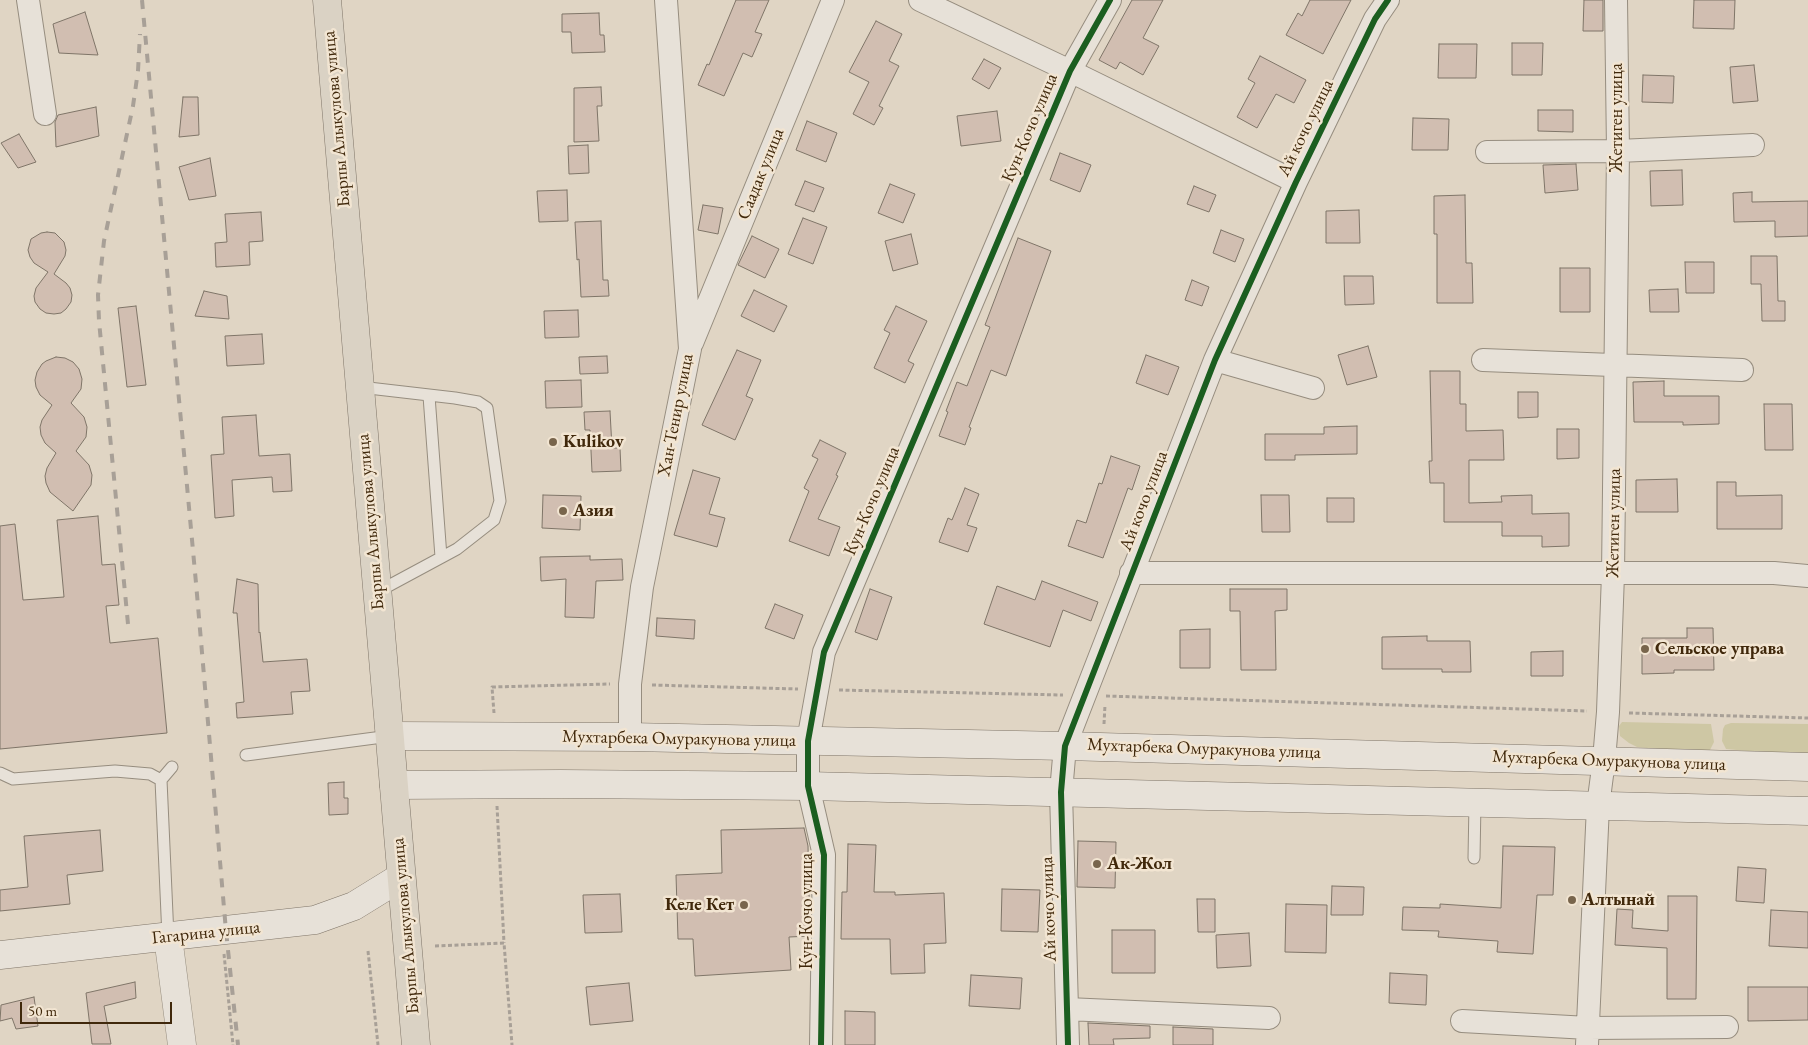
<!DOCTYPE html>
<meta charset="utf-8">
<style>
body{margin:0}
#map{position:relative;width:1808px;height:1045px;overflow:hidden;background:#e0d5c4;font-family:"EB Garamond",serif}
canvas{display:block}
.scale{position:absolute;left:20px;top:1002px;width:152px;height:22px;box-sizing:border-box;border:2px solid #40280b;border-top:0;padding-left:6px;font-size:15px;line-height:18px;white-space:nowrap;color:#40280b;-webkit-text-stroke:4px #f2e5d2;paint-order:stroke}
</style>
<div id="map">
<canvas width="1808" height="1045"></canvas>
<div class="scale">50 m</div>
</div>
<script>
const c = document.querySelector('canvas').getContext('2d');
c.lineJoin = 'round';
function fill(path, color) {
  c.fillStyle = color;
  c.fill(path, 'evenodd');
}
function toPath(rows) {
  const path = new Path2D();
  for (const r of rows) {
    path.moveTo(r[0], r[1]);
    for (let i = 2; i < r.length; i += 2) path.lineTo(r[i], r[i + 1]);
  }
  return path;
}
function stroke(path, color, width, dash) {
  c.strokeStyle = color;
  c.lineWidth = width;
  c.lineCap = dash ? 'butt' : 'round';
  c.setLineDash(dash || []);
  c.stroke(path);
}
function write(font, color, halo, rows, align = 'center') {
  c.font = font + ' "EB Garamond",serif';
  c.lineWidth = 5;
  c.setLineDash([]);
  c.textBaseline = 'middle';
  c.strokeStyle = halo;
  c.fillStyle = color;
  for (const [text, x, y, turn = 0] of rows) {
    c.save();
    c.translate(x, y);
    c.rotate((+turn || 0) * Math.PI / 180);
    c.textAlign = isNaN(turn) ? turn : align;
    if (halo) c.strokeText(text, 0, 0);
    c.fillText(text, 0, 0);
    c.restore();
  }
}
fill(toPath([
 [1622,722,1711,724,1714,742,1710,750,1665,750,1637,747,1629,743,1620,736,1619,726],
 [1731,723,1808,724,1808,753,1769,753,1726,749,1722,741,1723,729,1725,725]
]), '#cec7a4');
const building = toPath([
 [736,0,769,0,755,32,762,34,752,57,743,53,724,96,698,85,707,64,709,65,736,0],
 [1132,0,1163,0,1143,38,1159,46,1143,75,1120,62,1116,69,1099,60,1132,0],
 [1310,0,1351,0,1323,54,1286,35,1298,13,1302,16,1310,0],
 [1584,0,1603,0,1603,31,1583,31,1584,0],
 [1694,0,1735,0,1734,29,1693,28,1694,0],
 [85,12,98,55,59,53,53,24,85,12],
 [599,13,600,35,604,35,605,52,572,53,571,32,562,32,562,14,599,13],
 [876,21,902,34,889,61,899,66,879,106,883,108,874,125,853,114,869,82,849,72,876,21],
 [1512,43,1543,43,1542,75,1512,75,1512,43],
 [1439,44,1477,44,1476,78,1438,78,1439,44],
 [1260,56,1306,80,1294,103,1276,94,1257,128,1237,117,1255,83,1248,79,1260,56],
 [984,59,1001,68,989,89,972,79,984,59],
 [1754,65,1758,101,1733,103,1730,67,1754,65],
 [1643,75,1674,76,1673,103,1642,102,1643,75],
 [601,87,602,106,597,106,599,141,574,142,574,88,601,87],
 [183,97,198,97,199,135,179,137,183,97],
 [96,107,99,136,56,147,55,122,58,115,96,107],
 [1538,110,1573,110,1573,132,1538,131,1538,110],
 [997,111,1001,141,961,146,957,116,997,111],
 [1413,118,1449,119,1448,150,1412,150,1413,118],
 [807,121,837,133,826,162,796,150,807,121],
 [19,134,36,162,18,168,1,143,19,134],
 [588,145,589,173,569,174,568,146,588,145],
 [1060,153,1091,165,1080,192,1050,180,1060,153],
 [210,158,216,196,189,200,179,167,210,158],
 [1576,164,1578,190,1545,193,1543,165,1576,164],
 [1682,170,1683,205,1651,206,1650,171,1682,170],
 [805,181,824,188,814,212,795,205,805,181],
 [890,184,915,194,903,223,878,213,890,184],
 [1194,186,1216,195,1209,212,1187,204,1194,186],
 [567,190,568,221,539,222,537,191,567,190],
 [1752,192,1752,202,1808,201,1808,236,1775,237,1775,221,1734,222,1733,193,1752,192],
 [1465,195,1466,263,1472,263,1473,303,1437,303,1437,234,1434,234,1434,196,1465,195],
 [703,205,723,208,718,234,698,230,703,205],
 [1359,210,1360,243,1326,243,1326,211,1359,210],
 [261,212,263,241,249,242,250,265,216,267,215,243,227,242,225,214,261,212],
 [803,218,827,227,813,264,788,254,803,218],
 [601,221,603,280,608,280,609,296,581,297,579,259,577,260,575,222,601,221],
 [1221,230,1244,239,1235,262,1213,253,1221,230],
 [47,232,55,233,64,242,66,250,65,256,54,274,66,283,70,288,72,295,71,302,66,309,61,313,54,314,46,313,40,309,35,302,34,296,36,288,48,272,34,263,30,257,28,250,31,239,41,233,47,232],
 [911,234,918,264,893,271,885,241,911,234],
 [752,236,779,249,765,278,738,265,752,236],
 [1018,238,1051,251,1006,376,991,370,969,427,971,428,965,445,939,436,948,412,946,411,957,382,967,386,990,327,985,325,1018,238],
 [1751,256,1777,256,1778,301,1785,301,1785,321,1762,321,1761,284,1751,284,1751,256],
 [1685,262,1714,262,1714,293,1686,293,1685,262],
 [1560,268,1590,268,1590,312,1560,312,1560,268],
 [1344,276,1373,276,1374,304,1345,305,1344,276],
 [1192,280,1209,287,1202,306,1185,300,1192,280],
 [1678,289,1679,312,1650,312,1649,290,1678,289],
 [754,290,787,306,774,332,741,316,754,290],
 [204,291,227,296,229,319,195,316,204,291],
 [136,306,146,385,127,387,118,308,136,306],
 [896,306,927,321,908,361,914,364,905,383,874,368,890,333,884,330,896,306],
 [578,310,579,337,545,338,544,311,578,310],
 [262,334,264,364,227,366,225,336,262,334],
 [1368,346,1377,377,1347,385,1338,355,1368,346],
 [737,350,761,360,746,396,753,399,735,440,702,425,737,350],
 [1146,355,1179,367,1168,395,1136,383,1146,355],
 [607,356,608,373,580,374,579,357,607,356],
 [56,357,65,358,73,362,79,369,82,379,81,389,71,403,84,417,87,427,86,437,76,451,89,465,92,475,91,485,73,511,50,492,46,483,45,476,47,468,56,453,45,443,41,435,40,427,42,420,52,405,40,395,36,387,35,380,37,372,42,364,46,361,56,357],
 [1430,371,1460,371,1460,404,1466,404,1466,431,1503,430,1504,460,1469,460,1469,503,1502,502,1501,496,1532,495,1532,514,1569,513,1569,546,1542,547,1542,536,1502,536,1502,522,1444,522,1444,483,1430,483,1429,461,1432,461,1430,371],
 [581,380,582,407,546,408,545,381,581,380],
 [1664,381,1664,396,1719,396,1719,424,1683,425,1683,422,1634,422,1633,382,1664,381],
 [1518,392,1538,392,1538,417,1518,418,1518,392],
 [1764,404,1792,404,1793,450,1765,450,1764,404],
 [610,411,612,448,620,448,621,471,592,472,590,430,585,430,584,412,610,411],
 [256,415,259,456,290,454,292,491,273,492,272,477,232,480,234,516,215,518,211,455,224,454,222,417,256,415],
 [1357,426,1357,454,1295,455,1295,460,1265,460,1265,434,1324,434,1324,427,1357,426],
 [1557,429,1579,429,1579,458,1557,459,1557,429],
 [820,440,846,453,836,475,838,476,818,519,840,527,829,556,789,541,809,491,804,488,818,459,812,456,820,440],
 [1111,456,1140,466,1132,490,1128,488,1103,558,1068,546,1077,520,1086,523,1099,483,1102,484,1111,456],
 [693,470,720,478,709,514,725,518,717,547,674,535,693,470],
 [1677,479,1678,512,1636,512,1636,480,1677,479],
 [1717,482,1736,482,1736,496,1782,495,1782,529,1717,529,1717,482],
 [965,488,979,494,967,525,977,528,968,552,939,542,948,518,952,520,965,488],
 [543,495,581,496,580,530,542,528,543,495],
 [1261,495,1289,495,1290,532,1262,532,1261,495],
 [1327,498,1354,498,1354,522,1327,522,1327,498],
 [98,516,102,565,115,564,119,605,106,606,110,643,158,638,167,733,0,749,0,526,15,524,23,600,64,597,57,520,98,516],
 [590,556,590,560,622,559,623,580,596,581,594,618,565,617,566,579,541,581,540,557,590,556],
 [237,579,258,584,259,633,260,632,263,662,307,659,310,691,291,692,293,714,237,718,236,703,244,702,237,613,233,613,237,579],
 [1042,581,1098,602,1091,621,1063,610,1050,647,984,624,997,586,1035,600,1042,581],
 [870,589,892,597,877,640,855,632,870,589],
 [1230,589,1287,589,1287,610,1275,611,1276,670,1241,670,1240,611,1230,611,1230,589],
 [775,604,803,615,794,639,765,628,775,604],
 [657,618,695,620,694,639,656,636,657,618],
 [1687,628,1713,628,1714,670,1674,670,1674,673,1642,674,1642,638,1687,638,1687,628],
 [1210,629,1210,668,1180,668,1180,630,1210,629],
 [1427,636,1427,641,1470,641,1471,672,1442,672,1442,669,1382,669,1382,637,1427,636],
 [1563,651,1563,676,1531,676,1531,652,1563,651],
 [344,782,344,798,348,798,348,814,329,815,328,783,344,782],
 [804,828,808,846,810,936,789,937,791,970,695,976,693,939,678,939,676,875,722,873,721,830,804,828],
 [100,830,103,871,67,875,70,904,0,911,0,890,28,887,24,836,100,830],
 [1078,841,1116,842,1115,888,1077,887,1078,841],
 [848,844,876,845,874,892,895,892,895,895,944,893,946,943,924,944,925,973,891,974,890,939,841,939,842,892,847,892,848,844],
 [1503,846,1555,847,1553,895,1537,895,1533,954,1497,952,1498,941,1438,937,1439,931,1402,930,1403,907,1440,908,1440,904,1501,908,1503,846],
 [1738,867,1766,869,1764,903,1736,901,1738,867],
 [1332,886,1364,887,1363,915,1331,915,1332,886],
 [1002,889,1040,890,1038,932,1001,931,1002,889],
 [620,894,622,932,585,933,583,895,620,894],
 [1668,896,1697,896,1696,999,1667,999,1667,948,1615,945,1617,909,1633,910,1632,928,1668,931,1668,896],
 [1197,899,1215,899,1215,932,1198,932,1197,899],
 [1286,904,1327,905,1326,953,1285,952,1286,904],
 [1771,910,1808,912,1808,948,1769,946,1771,910],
 [1112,930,1155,930,1155,973,1112,973,1112,930],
 [1249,933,1251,966,1217,968,1216,935,1249,933],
 [1390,973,1427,975,1426,1005,1389,1003,1390,973],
 [971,975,1022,978,1020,1009,969,1006,971,975],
 [135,982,136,998,104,1006,111,1044,92,1044,86,993,135,982],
 [629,983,633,1021,590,1025,586,987,629,983],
 [1748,987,1808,987,1808,1020,1748,1021,1748,987],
 [34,997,38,1026,16,1029,12,1018,0,1021,1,1005,34,997],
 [845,1011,875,1012,875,1045,845,1045,845,1011],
 [1088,1023,1150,1026,1150,1038,1113,1039,1114,1045,1089,1045,1088,1023],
 [1173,1027,1213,1029,1213,1045,1173,1045,1173,1027]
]);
fill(building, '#d1beb1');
stroke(building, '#7f7568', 1);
const service = toPath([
 [360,387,455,398,478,402,487,408,500,501,494,520,457,549,379,591],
 [429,396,441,557],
 [246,755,390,736],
 [0,773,13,779,115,771,150,774,161,780],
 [1474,858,1475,803],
 [168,937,161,780,172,767]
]);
const minor = toPath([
 [28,0,45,114],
 [920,0,1070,71,1296,182],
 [1487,152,1618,151,1753,145],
 [692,343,833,0],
 [1215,360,1313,388],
 [1483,360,1742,370],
 [1131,573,1774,573,1808,576],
 [630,737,630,684,642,587,690,349,666,0],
 [1067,1009,1269,1018],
 [1462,1021,1588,1028,1727,1027],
 [821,1045,824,855,808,786,808,741,824,652,1070,71,1110,0],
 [1068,1045,1061,792,1065,746,1215,360,1296,182,1375,19,1388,0],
 [1587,1045,1598,806,1604,760,1608,712,1613,574,1618,151,1616,0]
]);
const tertiary = toPath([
 [168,937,182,1045]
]);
const secondary = toPath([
 [390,736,630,737,1065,746,1808,767],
 [394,785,561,784,808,786,1808,811],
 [0,955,315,920,354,906,401,877]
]);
const primary = toPath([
 [327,0,416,1045]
]);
stroke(service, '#968d7f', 13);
stroke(minor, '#968d7f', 24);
stroke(tertiary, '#968d7f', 29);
stroke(secondary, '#7f7568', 29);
stroke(primary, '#7f7568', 29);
stroke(toPath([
 [652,685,798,689],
 [839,690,1063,695],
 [1106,696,1587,711],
 [494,713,492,687,610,684],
 [1629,713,1808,718],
 [1104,724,1105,705],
 [497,806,504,943],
 [435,946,504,943,512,1045],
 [368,951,378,1045],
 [224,954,233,1045]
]), '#a8a097', 3, [4, 2.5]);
stroke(service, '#e7e1d8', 11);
stroke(minor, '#e7e1d8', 22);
stroke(tertiary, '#e7e1d8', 28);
stroke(secondary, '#e7e1d8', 28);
stroke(primary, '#dad2c4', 28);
stroke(toPath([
 [142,0,196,583,226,931,238,1045],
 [128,624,99,321,98,295,104,241,133,106,138,71,140,34]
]), '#a8a097', 4, [9, 9]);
stroke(toPath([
 [821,1045,824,855,808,786,808,741,824,652,1070,71,1110,0],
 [1068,1045,1061,792,1065,746,1215,360,1296,182,1375,19,1388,0]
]), '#1b5e20', 6);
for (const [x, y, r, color] of [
 [553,442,5,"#78654c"],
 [563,511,5,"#78654c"],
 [1645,649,5,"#78654c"],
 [1097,864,5,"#78654c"],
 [1572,900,5,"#78654c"],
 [744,905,5,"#78654c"]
]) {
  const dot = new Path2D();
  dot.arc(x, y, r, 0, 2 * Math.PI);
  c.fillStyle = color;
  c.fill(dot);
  stroke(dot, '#f2e5d2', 2);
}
write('18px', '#40280b', '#f2e5d2', [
 ["Жетиген улица",1617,118,-90],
 ["Барпы Алыкулова улица",337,119,-95],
 ["Кун-Кочо улица",1030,128,-67],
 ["Ай кочо улица",1306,128,-64],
 ["Саадак улица",761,174,-68],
 ["Хан-Тенир улица",676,415,-79],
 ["Кун-Кочо улица",872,501,-67],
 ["Ай кочо улица",1144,501,-69],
 ["Барпы Алыкулова улица",371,522,-95],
 ["Жетиген улица",1614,523,-89],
 ["Мухтарбека Омуракунова улица",679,739,1],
 ["Мухтарбека Омуракунова улица",1204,749,2],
 ["Мухтарбека Омуракунова улица",1609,761,2],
 ["Ай кочо улица",1049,909,-92],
 ["Кун-Кочо улица",807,911,-90],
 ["Барпы Алыкулова улица",406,926,-95],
 ["Гагарина улица",206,933,-6]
]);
write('bold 18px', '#40280b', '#f2e5d2', [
 ["Kulikov",563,442],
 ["Азия",573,511],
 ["Сельское управа",1655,649],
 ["Ак-Жол",1107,864],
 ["Алтынай",1582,900],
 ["Келе Кет",734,905,"right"]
], 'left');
</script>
